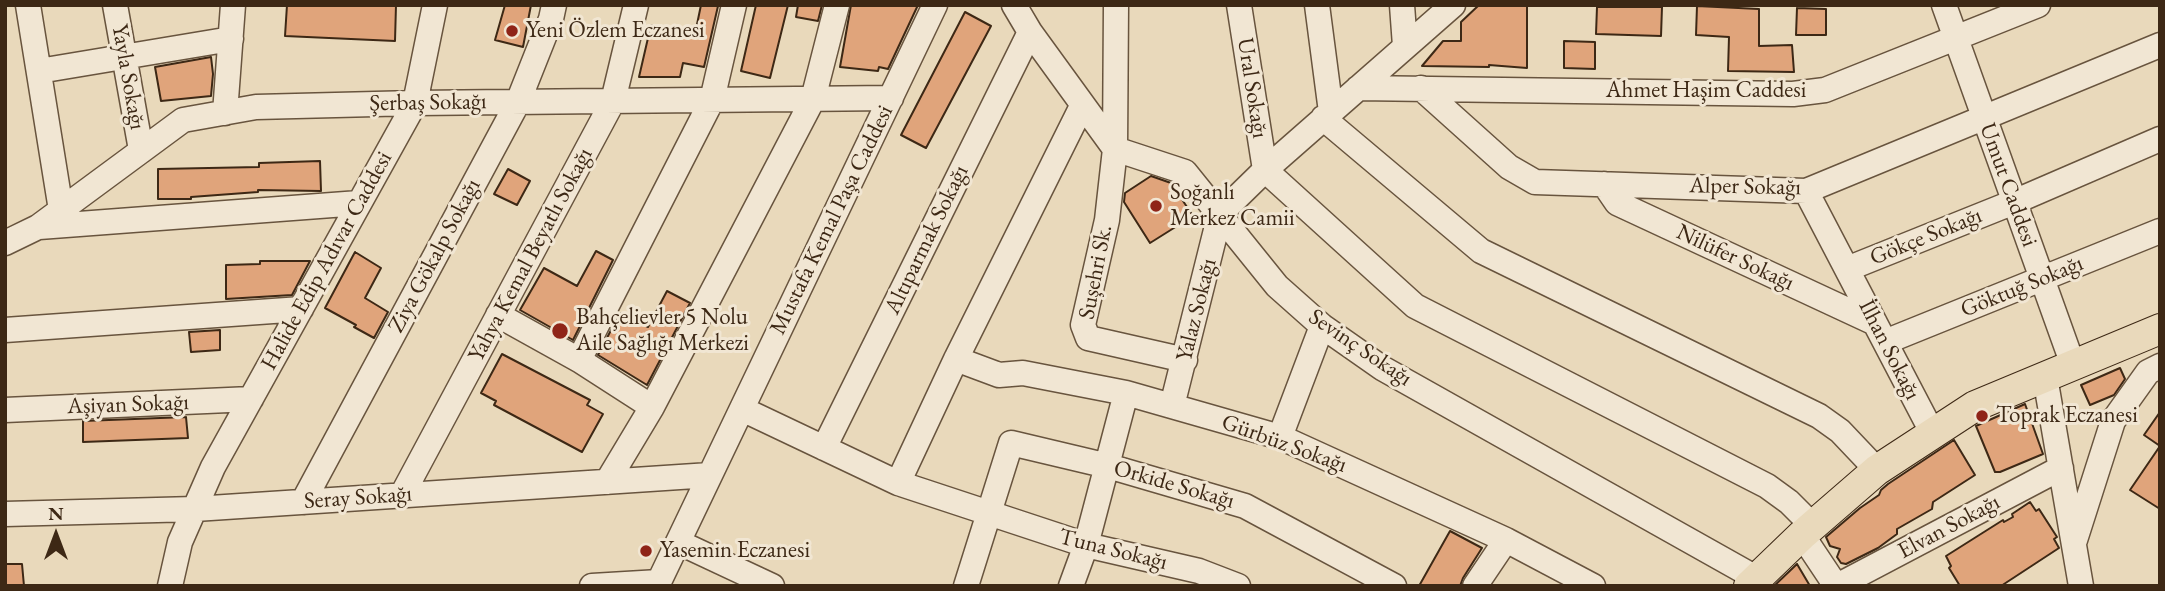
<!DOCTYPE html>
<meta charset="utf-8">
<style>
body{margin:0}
#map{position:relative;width:2165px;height:591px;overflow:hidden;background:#e9d9bb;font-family:"EB Garamond",serif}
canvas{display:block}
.frame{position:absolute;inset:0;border:7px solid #3d2815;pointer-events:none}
.north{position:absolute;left:21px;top:500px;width:70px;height:70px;-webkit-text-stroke:5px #f1e6d3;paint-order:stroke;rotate:0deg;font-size:19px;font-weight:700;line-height:28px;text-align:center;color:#3d2815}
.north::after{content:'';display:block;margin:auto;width:24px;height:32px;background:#3d2815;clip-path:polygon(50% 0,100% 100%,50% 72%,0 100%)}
</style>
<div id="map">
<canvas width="2165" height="591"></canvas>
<div class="frame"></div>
<div class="north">N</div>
</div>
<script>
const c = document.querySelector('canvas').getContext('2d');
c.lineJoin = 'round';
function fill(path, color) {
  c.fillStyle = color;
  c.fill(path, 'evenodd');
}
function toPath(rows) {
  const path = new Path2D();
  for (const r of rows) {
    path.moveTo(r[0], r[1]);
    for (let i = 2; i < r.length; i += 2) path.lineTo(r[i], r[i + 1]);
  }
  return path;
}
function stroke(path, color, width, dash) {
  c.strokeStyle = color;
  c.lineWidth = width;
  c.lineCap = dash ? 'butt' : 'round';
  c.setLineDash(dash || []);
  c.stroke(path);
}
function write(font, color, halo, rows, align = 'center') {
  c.font = font + ' "EB Garamond",serif';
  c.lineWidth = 6;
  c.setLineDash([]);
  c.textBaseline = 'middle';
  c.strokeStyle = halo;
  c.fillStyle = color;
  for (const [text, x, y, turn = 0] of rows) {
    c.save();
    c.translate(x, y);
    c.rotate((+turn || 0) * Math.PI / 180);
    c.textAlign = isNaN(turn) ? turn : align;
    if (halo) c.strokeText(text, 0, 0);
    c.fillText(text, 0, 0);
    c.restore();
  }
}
const building = toPath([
 [287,5,396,5,395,41,285,36,287,5],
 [505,5,531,5,523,47,495,40,505,5],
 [701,5,718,6,704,67,683,63,680,77,639,77,651,25,695,34,701,5],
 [756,5,788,5,770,78,741,71,756,5],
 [798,5,822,5,818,21,796,17,798,5],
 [851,5,918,5,888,69,879,67,878,71,840,67,851,5],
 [1479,5,1527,5,1527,68,1489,65,1489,67,1422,66,1443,41,1461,41,1461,22,1479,5],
 [1697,6,1759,9,1759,46,1792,45,1794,72,1728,71,1729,37,1696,35,1697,6],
 [1597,7,1662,7,1661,36,1596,34,1597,7],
 [1797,8,1826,9,1826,35,1796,35,1797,8],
 [965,12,991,26,926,148,901,135,965,12],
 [1564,41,1595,42,1595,69,1564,68,1564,41],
 [211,57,213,74,211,96,161,101,155,67,211,57],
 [320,161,321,191,258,190,258,192,191,197,191,199,158,199,158,169,259,167,259,163,320,161],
 [508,169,530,181,517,205,494,194,508,169],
 [1151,176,1171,183,1193,216,1150,243,1124,202,1125,193,1151,176],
 [596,251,613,260,573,340,520,310,544,268,577,286,596,251],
 [355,252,381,268,365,298,388,312,374,338,354,327,356,325,325,308,355,252],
 [260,261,310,261,292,295,226,299,226,265,260,264,260,261],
 [667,291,690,303,647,385,598,355,620,313,648,327,667,291],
 [220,330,220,350,191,352,189,332,220,330],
 [502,354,590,400,587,405,603,414,582,452,494,405,496,401,481,393,502,354],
 [2120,368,2125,379,2114,395,2090,405,2081,385,2120,368],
 [2025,404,2043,454,2000,472,1995,472,1976,426,2025,404],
 [2160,412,2160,446,2144,435,2160,412],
 [186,417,188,438,83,442,83,421,186,417],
 [1954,440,1975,475,1933,502,1932,509,1897,529,1897,534,1878,548,1846,564,1841,563,1837,557,1840,549,1830,546,1826,537,1860,508,1879,495,1881,490,1888,484,1954,440],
 [2160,446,2160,509,2130,490,2160,446],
 [2030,502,2036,511,2039,509,2057,537,2054,539,2059,548,2001,586,1960,586,1949,568,1951,566,1946,556,2003,520,2004,522,2013,517,2012,514,2030,502],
 [1450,531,1482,548,1463,578,1460,586,1419,586,1450,531],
 [5,564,22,564,24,586,5,586,5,564],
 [1797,564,1810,586,1774,586,1797,564]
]);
fill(building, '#e0a47b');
stroke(building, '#3d2815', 2);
const minor = toPath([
 [28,5,61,210],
 [115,5,141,150],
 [1014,5,1030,32,1115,149,1185,172,1277,286,1322,326,1382,368,1756,578],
 [1116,5,1115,149,1107,220,1083,325,1088,338,1185,360],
 [1239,5,1265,170,1415,306,1767,486,1789,502,1813,526],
 [1317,5,1331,112],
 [1402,5,1405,46],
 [1944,5,2073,365],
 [39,71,231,39],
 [1358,88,1793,94,1825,90,2038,5],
 [1421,88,1509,167,1535,182,1806,191,2160,45],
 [225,113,233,5],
 [1323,118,1481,251,1819,416,1840,431,1877,470],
 [1604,184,1617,203,1875,323],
 [1806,191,1933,434],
 [1220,214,1265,170,1453,5],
 [39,227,359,203],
 [5,243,38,227,183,120,256,107,415,103,891,98],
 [1847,269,2014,202,2160,139],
 [498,315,579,360,652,407],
 [5,330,301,309],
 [1885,342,2160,231],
 [956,359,999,375,1023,373,1126,393,1280,437,1506,540,1593,586],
 [579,360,712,100,734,5],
 [2045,377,2081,586],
 [1172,406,1220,214],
 [742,409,898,483,1086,545,1199,571,1238,586],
 [5,410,251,399],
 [1280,437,1322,326],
 [824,448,1030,32],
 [607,482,652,407,813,99,837,5],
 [898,483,956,359,1082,106],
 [402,495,613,101,636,5],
 [303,502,518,102,551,19,554,5],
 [5,514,195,509,710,475],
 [1802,535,1836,586],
 [2075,540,2113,421,2148,372,2160,366],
 [678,542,772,586],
 [170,586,180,542,213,467,415,103,435,5],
 [592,586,659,582],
 [657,586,935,5],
 [966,586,1011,443,1108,466,1245,506,1394,586],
 [1071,586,1086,545,1126,393],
 [1475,586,1506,540],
 [1837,586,2061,468]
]);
const major = toPath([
 [1749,586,1802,535,1877,470,1975,406,2160,329]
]);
stroke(minor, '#68543e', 27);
stroke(major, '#3d2815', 32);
stroke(minor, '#f1e6d3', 24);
stroke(major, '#e9d9bb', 30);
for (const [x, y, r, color] of [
 [512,31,7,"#8f2418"],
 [1156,206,7,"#8f2418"],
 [560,331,9,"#8f2418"],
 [1982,416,7,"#8f2418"],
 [646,551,7,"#8f2418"]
]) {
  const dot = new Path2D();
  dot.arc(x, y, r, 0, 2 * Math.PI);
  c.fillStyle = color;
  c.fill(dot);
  stroke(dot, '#f1e6d3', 2.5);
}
write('23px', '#3d2815', '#f1e6d3', [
 ["Yeni Özlem Eczanesi",526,31],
 ["Soğanlı",1170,193],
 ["Merkez Camii",1170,219],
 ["Bahçelievler 5 Nolu",576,318],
 ["Aile Sağlığı Merkezi",576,344],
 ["Toprak Eczanesi",1996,416],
 ["Yasemin Eczanesi",660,551]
], 'left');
write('23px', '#3d2815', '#f1e6d3', [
 ["Yayla Sokağı",128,77,80],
 ["Ural Sokağı",1252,88,81],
 ["Ahmet Haşim Caddesi",1706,91],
 ["Şerbaş Sokağı",428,103,-1],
 ["Umut Caddesi",2008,185,70],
 ["Alper Sokağı",1745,187,1],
 ["Mustafa Kemal Paşa Caddesi",832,220,-64],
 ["Gökçe Sokağı",1926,237,-22],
 ["Altıparmak Sokağı",927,240,-64],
 ["Yahya Kemal Beyatlı Sokağı",531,255,-62],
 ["Ziya Gökalp Sokağı",435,256,-62],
 ["Nilüfer Sokağı",1735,258,25],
 ["Halide Edip Adıvar Caddesi",327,261,-61],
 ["Suşehri Sk.",1096,272,-79],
 ["Göktuğ Sokağı",2022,287,-22],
 ["Yalaz Sokağı",1197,310,-76],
 ["Sevinç Sokağı",1360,348,34],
 ["İlhan Sokağı",1889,350,63],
 ["Aşiyan Sokağı",128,405,-2],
 ["Gürbüz Sokağı",1284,444,20],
 ["Orkide Sokağı",1174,485,16],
 ["Seray Sokağı",358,498,-4],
 ["Elvan Sokağı",1949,527,-28],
 ["Tuna Sokağı",1113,550,14]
]);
</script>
